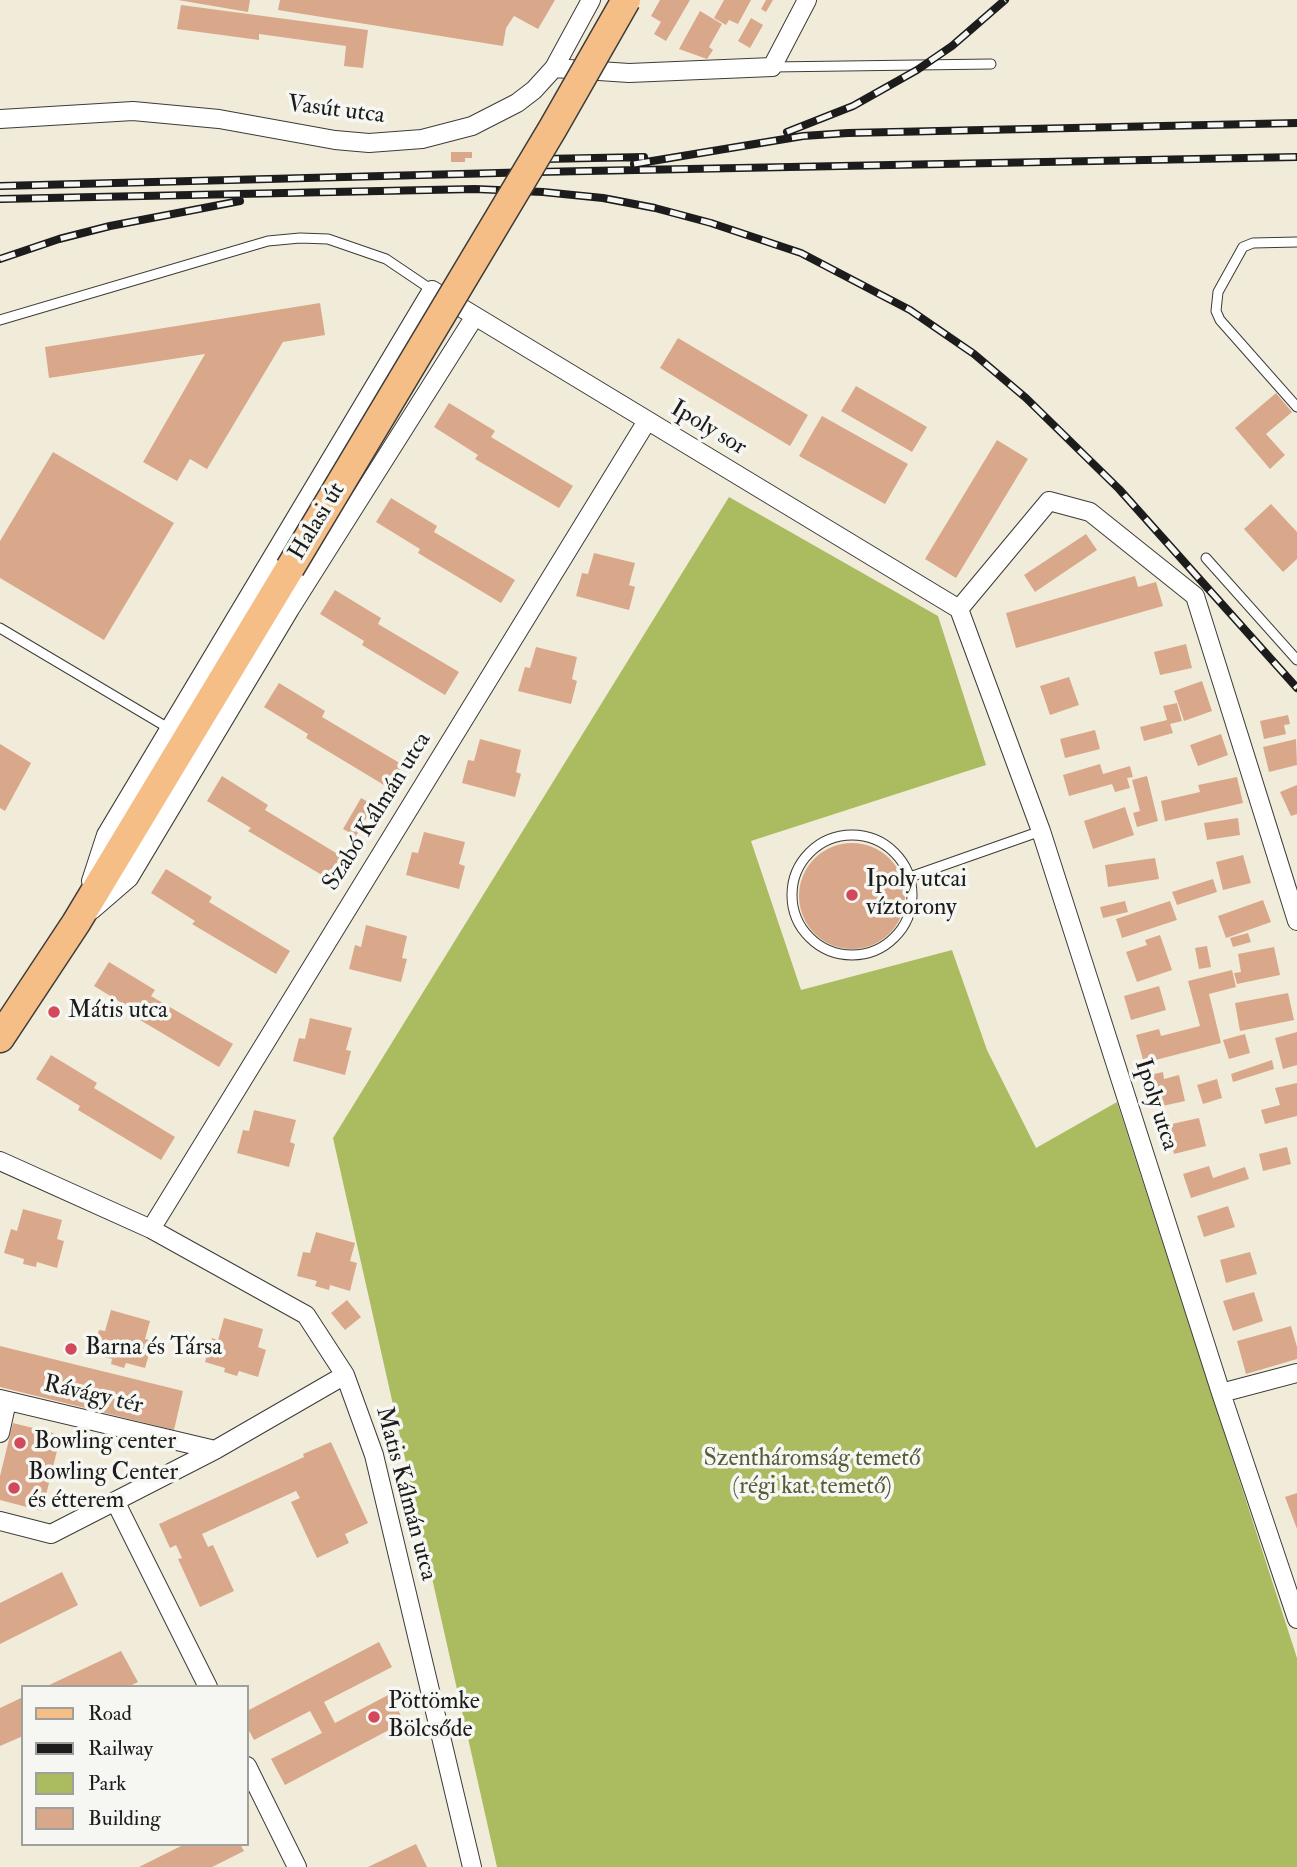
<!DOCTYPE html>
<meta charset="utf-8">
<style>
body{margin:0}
#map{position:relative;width:1297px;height:1867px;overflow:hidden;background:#f1ecda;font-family:"IM FELL Double Pica",serif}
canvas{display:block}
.legend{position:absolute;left:21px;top:1685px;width:228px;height:161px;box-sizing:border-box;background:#f6f6f2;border:2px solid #9f9f9c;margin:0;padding:9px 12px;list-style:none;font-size:21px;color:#1c1c1c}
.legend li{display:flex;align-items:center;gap:14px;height:35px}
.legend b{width:35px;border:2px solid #9f9f9c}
</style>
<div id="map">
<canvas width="1297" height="1867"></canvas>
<ul class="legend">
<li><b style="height:9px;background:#f6be87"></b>Road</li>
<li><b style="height:9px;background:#1c1c1c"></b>Railway</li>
<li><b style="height:19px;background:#abbc60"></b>Park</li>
<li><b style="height:19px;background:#d9a88a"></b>Building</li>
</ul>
</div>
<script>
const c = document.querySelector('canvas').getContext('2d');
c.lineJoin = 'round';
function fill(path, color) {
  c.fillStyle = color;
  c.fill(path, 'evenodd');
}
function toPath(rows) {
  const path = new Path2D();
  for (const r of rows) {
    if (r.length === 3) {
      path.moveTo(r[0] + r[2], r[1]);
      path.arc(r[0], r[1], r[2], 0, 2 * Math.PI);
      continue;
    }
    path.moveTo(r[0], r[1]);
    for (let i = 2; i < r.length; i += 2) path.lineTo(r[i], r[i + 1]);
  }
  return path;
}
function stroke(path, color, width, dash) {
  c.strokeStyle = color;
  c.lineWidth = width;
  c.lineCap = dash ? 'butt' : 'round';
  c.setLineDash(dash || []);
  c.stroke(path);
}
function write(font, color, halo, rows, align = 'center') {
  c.font = font + ' "IM FELL Double Pica",serif';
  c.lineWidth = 7;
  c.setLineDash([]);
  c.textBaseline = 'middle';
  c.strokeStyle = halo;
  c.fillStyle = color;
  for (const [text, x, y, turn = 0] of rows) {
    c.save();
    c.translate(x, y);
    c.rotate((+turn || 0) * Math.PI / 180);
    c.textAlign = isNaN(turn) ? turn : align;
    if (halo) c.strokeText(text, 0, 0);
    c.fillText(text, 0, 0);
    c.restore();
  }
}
fill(toPath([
 [729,497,938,616,986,765,751,841,801,990,952,950,987,1050,1036,1148,1117,1102,1297,1658,1297,1867,497,1867,333,1138]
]), '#abbc60');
fill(toPath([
 [178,0,250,0,248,12],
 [280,0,555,0,538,29,514,16,506,28,503,46,278,10],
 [660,0,690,0,666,41,654,34,661,22,651,16],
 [724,0,751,0,738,24,729,20,726,25,714,18],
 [766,0,773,0,766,12,761,9],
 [181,5,368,30,363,68,344,66,346,46,259,34,259,40,177,29],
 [700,11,722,24,709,47,713,50,707,59,679,49],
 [751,18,763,25,750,48,738,41],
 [451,152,472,152,472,158,465,158,465,162,451,162],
 [320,303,325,335,283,342,207,469,190,459,177,481,143,462,205,354,49,378,45,347],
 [678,338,808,415,790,446,660,368],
 [856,386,927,427,912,452,841,411],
 [1276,393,1292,412,1266,434,1285,455,1270,469,1235,428],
 [449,403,495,431,491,437,573,486,559,508,475,459,478,455,434,427],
 [822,416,908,464,885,504,799,456],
 [997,440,1028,459,956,578,925,559],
 [53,452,174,523,104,640,0,578,0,541],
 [391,498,437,526,434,532,515,580,501,603,418,553,420,549,376,522],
 [1271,504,1297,532,1297,559,1283,572,1244,529],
 [1086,534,1097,550,1035,592,1024,575],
 [594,553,635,563,629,585,635,587,629,610,576,596,582,573,588,574],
 [1135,576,1138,587,1156,582,1163,606,1016,648,1006,613],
 [335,590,381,618,378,624,459,672,445,695,362,645,364,641,320,614],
 [1186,644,1192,668,1160,675,1154,652],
 [536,647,577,657,572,679,577,681,571,704,518,691,525,667,530,668],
 [1069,677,1079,705,1050,715,1040,686],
 [1202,681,1212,711,1184,721,1174,691],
 [279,683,325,711,322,717,403,765,389,788,306,738,308,734,264,707],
 [1177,703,1182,721,1170,724,1173,733,1144,741,1140,727,1167,720,1163,706],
 [1288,715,1290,724,1284,725,1286,734,1264,739,1260,721],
 [1095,730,1100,749,1065,758,1060,739],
 [1221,734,1228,755,1198,766,1190,745],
 [480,739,521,750,516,772,521,774,515,797,462,783,468,760,474,761],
 [1296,739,1297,765,1269,772,1263,747],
 [0,744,31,763,5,811,0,808],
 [1100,764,1103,774,1130,766,1133,777,1127,778,1130,788,1115,792,1112,784,1069,796,1063,775],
 [222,776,268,805,265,810,346,859,332,881,248,831,251,828,207,801],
 [1147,776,1158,821,1137,827,1133,813,1140,811,1132,780],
 [1237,777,1243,803,1165,821,1161,801,1200,792,1198,785],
 [1297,785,1297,814,1291,816,1280,792],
 [361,798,374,805,356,836,343,829],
 [1125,807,1134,835,1093,849,1084,821],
 [1238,818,1240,835,1207,840,1204,823],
 [424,832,465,842,459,864,465,866,459,889,406,875,412,852,418,853],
 [852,896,53],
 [1243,855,1251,883,1223,890,1216,862],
 [1155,858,1159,879,1108,887,1105,865],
 [166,869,212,897,209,902,290,951,276,974,192,924,195,921,151,893],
 [1213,879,1217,892,1177,905,1172,892],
 [1263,900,1271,922,1226,938,1218,916],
 [1125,901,1128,912,1103,918,1100,907],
 [1170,901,1177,920,1122,938,1116,919],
 [366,925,407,936,402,958,407,959,401,982,349,969,355,945,361,947],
 [1248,933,1251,942,1233,947,1230,938],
 [1160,935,1172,970,1137,982,1126,952,1147,945,1145,940],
 [1207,946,1211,967,1199,969,1195,948],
 [1274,947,1280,975,1237,984,1234,973,1241,972,1238,954],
 [109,962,155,990,151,996,233,1044,219,1067,135,1017,138,1013,94,986],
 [1232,970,1236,987,1209,994,1221,1043,1144,1063,1136,1035,1159,1029,1161,1036,1200,1026,1188,981],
 [1159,986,1166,1010,1131,1020,1124,996],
 [1288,993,1294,1020,1240,1031,1235,1003],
 [310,1018,352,1028,346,1050,351,1051,345,1075,293,1061,299,1038,305,1039],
 [1297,1032,1297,1065,1283,1069,1275,1038],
 [1245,1034,1250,1053,1229,1059,1223,1040],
 [51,1055,97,1083,94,1088,175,1137,161,1160,78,1110,80,1106,36,1079],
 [1272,1060,1274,1069,1233,1082,1231,1074],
 [1163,1072,1164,1079,1179,1075,1185,1101,1158,1107,1150,1075],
 [1217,1079,1222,1098,1203,1104,1197,1085],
 [1297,1083,1297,1116,1265,1124,1261,1110,1280,1105,1275,1088],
 [254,1110,296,1120,290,1142,295,1144,289,1167,237,1153,243,1130,249,1131],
 [1199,1118,1206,1146,1174,1154,1167,1125],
 [1287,1147,1291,1164,1263,1171,1259,1154],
 [1209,1166,1213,1178,1245,1167,1249,1179,1191,1198,1183,1174],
 [1228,1206,1235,1227,1204,1237,1197,1216],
 [23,1209,62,1220,57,1239,64,1241,57,1268,37,1262,36,1267,23,1264,24,1259,4,1253,11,1229,17,1231],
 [316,1232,355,1243,350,1261,357,1263,350,1291,330,1285,329,1290,315,1286,317,1281,297,1276,303,1252,310,1253],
 [1250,1252,1257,1274,1226,1283,1220,1260],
 [1254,1292,1263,1321,1233,1331,1223,1301],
 [347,1300,361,1317,345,1330,331,1313],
 [111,1310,150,1321,145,1339,153,1341,145,1368,126,1363,124,1368,111,1364,112,1359,92,1354,99,1330,105,1331],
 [224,1318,263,1329,258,1347,266,1350,258,1377,239,1371,237,1376,224,1372,225,1368,205,1362,212,1338,218,1340],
 [1291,1326,1297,1347,1297,1359,1246,1374,1237,1341],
 [0,1346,183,1391,174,1430,0,1387],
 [13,1423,61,1435,42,1511,0,1500,0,1476],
 [331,1442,368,1523,345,1534,349,1543,317,1558,291,1502,300,1498,296,1491,202,1534,208,1547,213,1545,234,1591,200,1607,178,1559,182,1558,176,1545,170,1548,159,1524,304,1457,303,1454],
 [1297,1493,1297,1529,1285,1497],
 [62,1572,78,1605,0,1644,0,1603],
 [379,1642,392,1667,324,1702,335,1723,390,1694,404,1722,285,1785,271,1759,322,1733,310,1711,254,1740,247,1727,247,1711],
 [121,1651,138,1682,128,1687,45,1687],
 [23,1697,23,1736,0,1746,0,1708],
 [185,1844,240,1844,244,1851,212,1867,139,1867],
 [416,1844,427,1867,368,1867]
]), '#d9a88a');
const lane = toPath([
 [772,67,991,64],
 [1297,242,1253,243,1243,247,1218,292,1216,311,1220,320,1297,407],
 [0,320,268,241,300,238,328,239,386,259,432,290],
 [1206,558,1297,660],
 [0,628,170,729],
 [852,895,60],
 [910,877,1041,831]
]);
const street = toPath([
 [554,68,629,73,772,67,807,0],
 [0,119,133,111,219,119,335,140,369,143,422,139,472,126,517,103,534,90,554,68,591,0],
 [959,609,1041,831,1221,1393,1297,1619],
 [959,609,1049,501,1090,512,1195,596,1297,921],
 [91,881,106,835,432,290,959,609],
 [92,910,129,878,290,609,475,316],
 [0,1161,151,1229,306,1315,345,1375,374,1455,472,1867],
 [151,1229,647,421],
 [1221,1393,1297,1373],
 [0,1399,215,1450],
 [0,1433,7,1401],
 [115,1501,208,1687],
 [0,1521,51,1534,215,1450,345,1375],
 [247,1766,297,1867]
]);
const primary = toPath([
 [0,1038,76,923,290,568]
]);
stroke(lane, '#3c3b38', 11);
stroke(street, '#3c3b38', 20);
stroke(primary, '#3c3b38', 31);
stroke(lane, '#fff', 9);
stroke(street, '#fff', 18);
stroke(primary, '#f6be87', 28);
const rail = toPath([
 [787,132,853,106,917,70,952,46,1005,0],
 [543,159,644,157],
 [634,164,803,136,848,133,1297,123],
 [0,186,536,172,1297,157],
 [0,199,475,189,543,192,603,198,655,208,711,223,801,253,910,310,974,354,1026,398,1119,489,1297,688],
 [0,259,59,239,110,226,240,201]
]);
stroke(rail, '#1c1c1c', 8);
stroke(rail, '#f6f6f2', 5, [16]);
const primaryBridge = toPath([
 [290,568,553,128,626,0]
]);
stroke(primaryBridge, '#3c3b38', 31, []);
stroke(primaryBridge, '#f6be87', 28);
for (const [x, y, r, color] of [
 [852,895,7,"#d1495b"],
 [54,1012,7,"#d1495b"],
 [71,1349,7,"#d1495b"],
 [20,1443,7,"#d1495b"],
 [14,1488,7,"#d1495b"],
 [374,1717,7,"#d1495b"]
]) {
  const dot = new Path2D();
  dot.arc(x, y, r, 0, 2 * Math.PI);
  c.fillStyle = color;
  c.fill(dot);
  stroke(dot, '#f6f6f2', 2.5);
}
write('24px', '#1c1c1c', '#f6f6f2', [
 ["Vasút utca",336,111,7],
 ["Ipoly sor",708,429,31],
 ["Halasi út",318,522,-59],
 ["Szabó Kálmán utca",378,812,-58],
 ["Ipoly utca",1155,1105,72],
 ["Rávágy tér",93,1396,13],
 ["Matis Kálmán utca",405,1494,75]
]);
write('24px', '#1c1c1c', '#f6f6f2', [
 ["Ipoly utcai",866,881],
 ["víztorony",866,909],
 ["Mátis utca",68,1012],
 ["Barna és Társa",85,1349],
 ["Bowling center",34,1443],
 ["Bowling Center",28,1474],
 ["és étterem",28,1502],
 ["Pöttömke",388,1703],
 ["Bölcsőde",388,1731]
], 'left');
write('24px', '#555c37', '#f6f6f2', [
 ["Szentháromság temető",812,1460],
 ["(régi kat. temető)",812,1488]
]);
</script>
